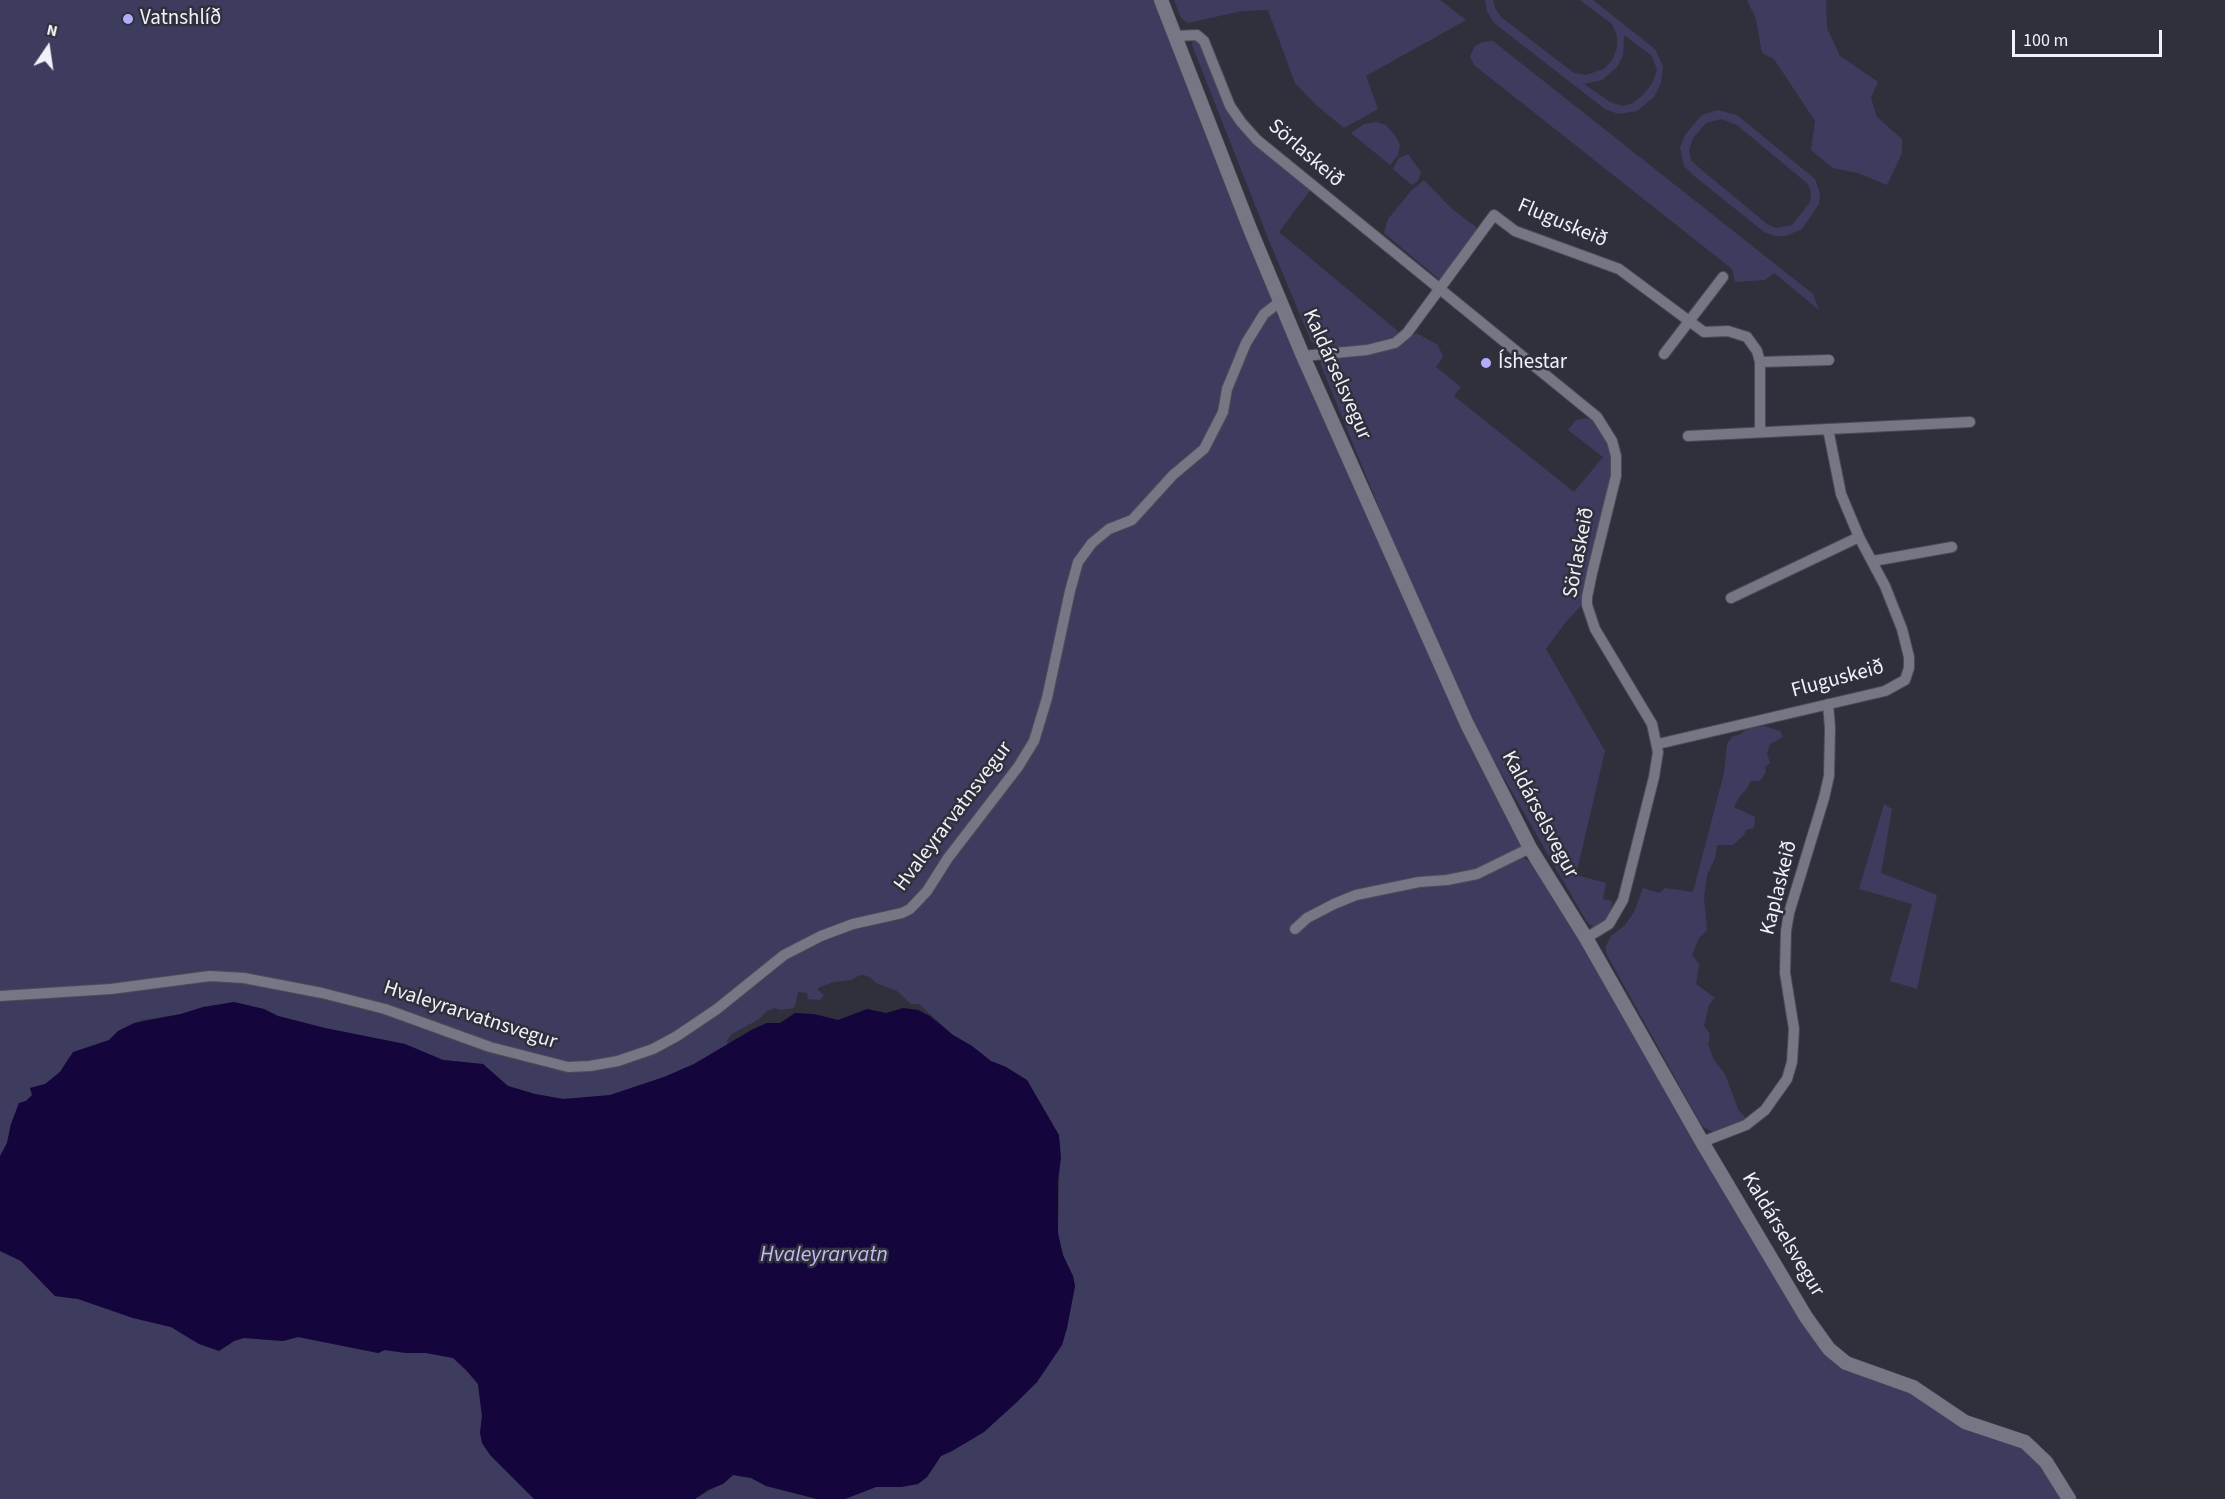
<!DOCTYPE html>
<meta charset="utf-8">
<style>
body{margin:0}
#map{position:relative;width:2225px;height:1499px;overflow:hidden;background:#30303c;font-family:"Source Sans 3",sans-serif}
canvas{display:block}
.north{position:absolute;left:18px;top:18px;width:60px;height:60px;-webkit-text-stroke:4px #30303c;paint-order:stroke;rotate:13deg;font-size:16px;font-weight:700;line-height:24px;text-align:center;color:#f1f1f9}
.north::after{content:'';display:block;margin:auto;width:21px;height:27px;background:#f1f1f9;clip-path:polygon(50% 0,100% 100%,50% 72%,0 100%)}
.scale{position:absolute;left:2012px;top:30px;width:150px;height:27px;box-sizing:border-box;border:3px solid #f1f1f9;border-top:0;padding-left:8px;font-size:18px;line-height:21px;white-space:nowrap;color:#f1f1f9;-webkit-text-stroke:4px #30303c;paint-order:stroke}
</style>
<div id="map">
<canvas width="2225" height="1499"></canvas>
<div class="north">N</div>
<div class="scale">100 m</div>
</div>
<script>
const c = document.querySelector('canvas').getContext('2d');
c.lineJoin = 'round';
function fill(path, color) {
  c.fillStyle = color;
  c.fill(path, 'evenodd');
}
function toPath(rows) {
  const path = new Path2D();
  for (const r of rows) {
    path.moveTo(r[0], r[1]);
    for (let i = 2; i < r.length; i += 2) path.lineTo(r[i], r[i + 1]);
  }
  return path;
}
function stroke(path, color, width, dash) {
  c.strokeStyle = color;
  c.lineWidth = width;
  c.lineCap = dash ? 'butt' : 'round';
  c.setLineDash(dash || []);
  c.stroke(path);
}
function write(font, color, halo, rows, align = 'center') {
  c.font = font + ' "Source Sans 3",sans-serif';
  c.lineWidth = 5;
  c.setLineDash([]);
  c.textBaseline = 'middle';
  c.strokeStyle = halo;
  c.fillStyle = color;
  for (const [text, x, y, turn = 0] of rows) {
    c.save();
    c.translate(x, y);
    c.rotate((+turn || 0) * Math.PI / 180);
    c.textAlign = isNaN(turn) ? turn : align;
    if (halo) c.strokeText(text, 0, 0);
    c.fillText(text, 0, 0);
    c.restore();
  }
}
fill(toPath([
 [0,0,1166,0,1280,294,1277,318,1281,315,1524,844,1513,852,1543,869,1813,1336,1906,1390,2024,1446,2044,1464,2065,1499,845,1499,876,1487,901,1487,918,1484,927,1477,941,1456,952,1451,984,1432,1037,1382,1062,1345,1067,1328,1075,1286,1073,1276,1063,1256,1058,1233,1060,1144,1057,1133,1027,1080,1006,1067,991,1061,972,1046,953,1035,919,1004,911,1004,897,991,876,983,871,978,864,975,860,975,851,980,833,982,818,988,818,990,824,995,820,1000,808,999,807,993,798,992,795,1006,793,1008,781,1010,774,1008,767,1011,759,1019,732,1034,727,1040,727,1045,694,1064,664,1077,610,1095,584,1098,563,1099,535,1094,508,1086,483,1064,443,1060,405,1044,325,1028,278,1016,264,1009,234,1002,194,1010,181,1014,142,1020,118,1031,109,1040,69,1057,60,1072,45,1084,30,1088,32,1095,26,1101,19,1103,11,1124,7,1143,0,1156],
 [1174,0,1440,0,1466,20,1366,76,1378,109,1344,128,1315,104,1295,83,1268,10,1242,11,1188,23,1181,18],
 [1485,0,1493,0,1495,8,1501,17,1574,73,1586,75,1604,69,1612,60,1617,48,1617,36,1612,24,1580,0,1593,0,1655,49,1663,66,1661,83,1654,97,1637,111,1618,114,1605,109,1494,23,1487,11],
 [1624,35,1651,55,1657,69,1653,82,1645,93,1633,103,1624,106,1610,102,1584,84,1602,80,1617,67,1623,55],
 [1747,0,1826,0,1827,28,1840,56,1878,82,1871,98,1877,117,1902,139,1902,153,1887,185,1858,173,1833,168,1811,150,1815,121,1774,59,1762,53,1756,19],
 [1197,39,1235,111,1311,189,1279,232,1400,333,1392,340,1382,344,1324,348,1316,346,1311,341,1268,238,1192,45,1193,40],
 [1493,41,1813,294,1819,310,1774,273,1765,280,1735,282,1732,269,1474,65,1470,56,1475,46,1483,42],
 [1718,110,1737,115,1815,179,1820,193,1819,204,1802,229,1786,236,1775,236,1764,232,1693,175,1684,166,1680,147,1685,135,1699,118,1704,114],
 [1721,119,1737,125,1808,184,1811,192,1810,202,1792,225,1776,228,1767,224,1698,167,1691,160,1689,150,1693,138,1706,123],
 [1376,122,1386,125,1396,137,1400,145,1398,155,1390,165,1351,133,1364,124],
 [1408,154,1421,172,1418,181,1412,185,1393,169,1399,158],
 [1424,180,1452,209,1476,227,1478,236,1445,277,1439,279,1384,233,1388,219,1411,191],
 [1416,333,1438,345,1443,357,1436,367,1461,387,1454,396,1574,492,1603,457,1568,430,1576,420,1587,418,1596,422,1608,444,1613,464,1589,597,1565,623,1546,649,1605,751,1576,875,1606,883,1603,899,1612,901,1611,910,1602,924,1595,928,1588,923,1581,912,1484,743,1409,581,1320,363,1324,357,1400,344],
 [1764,726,1780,731,1783,737,1770,744,1767,754,1770,763,1765,767,1766,772,1760,781,1751,781,1746,790,1740,796,1734,807,1755,817,1754,828,1746,830,1744,835,1733,845,1717,845,1715,858,1707,875,1704,898,1707,930,1699,938,1692,955,1699,964,1696,984,1715,998,1709,1005,1704,1026,1710,1034,1708,1044,1714,1060,1725,1074,1738,1109,1747,1120,1727,1131,1713,1132,1702,1126,1606,953,1606,946,1611,936,1625,925,1634,912,1643,888,1659,893,1665,888,1693,892,1724,773,1727,744,1732,737,1741,734,1747,728],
 [1884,804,1892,809,1881,873,1937,895,1917,989,1890,981,1912,904,1859,889],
 [0,1251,21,1261,55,1296,78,1299,133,1318,171,1327,199,1344,227,1346,234,1341,244,1338,283,1341,298,1337,378,1353,385,1350,405,1353,426,1353,453,1358,466,1370,478,1384,482,1416,480,1433,490,1455,534,1499,0,1499],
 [733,1475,751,1478,766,1486,817,1499,695,1499,728,1480]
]), '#3e3c5e');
fill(toPath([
 [234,1002,264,1009,278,1016,325,1028,405,1044,443,1060,483,1064,508,1086,535,1094,563,1099,610,1095,664,1077,694,1064,753,1029,767,1023,780,1023,795,1013,814,1014,838,1020,867,1009,886,1013,903,1008,918,1010,930,1016,953,1035,972,1046,991,1061,1006,1067,1027,1080,1059,1135,1061,1158,1058,1180,1058,1233,1063,1255,1073,1276,1075,1286,1067,1328,1062,1345,1037,1382,1017,1402,984,1432,952,1451,941,1456,927,1477,918,1484,901,1487,876,1487,845,1499,817,1499,766,1486,751,1478,733,1475,723,1484,708,1490,695,1499,534,1499,490,1455,482,1443,480,1433,482,1416,478,1384,466,1370,453,1358,426,1353,406,1353,385,1350,378,1353,298,1337,283,1341,244,1338,234,1341,219,1351,199,1344,171,1327,133,1318,78,1299,55,1296,21,1261,0,1251,0,1156,7,1143,11,1124,19,1103,26,1101,32,1095,30,1088,45,1084,60,1072,73,1052,109,1040,118,1031,134,1023,181,1014,203,1007]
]), '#15053d');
const minor = toPath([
 [1176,36,1197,35,1204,41,1230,106,1241,122,1257,140,1597,417,1612,441,1616,456,1616,476,1592,573,1587,597,1587,605,1595,629,1652,724,1658,752,1654,777,1623,900,1609,924,1586,938],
 [1664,354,1723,277],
 [1303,356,1367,350,1395,343,1407,333,1494,215,1515,231,1619,269,1704,332,1728,331,1747,337,1757,351,1760,362,1760,432],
 [1760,362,1829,360],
 [1688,436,1970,422],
 [1873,561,1952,547],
 [1731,598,1859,537],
 [1658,744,1885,691,1905,680,1909,668,1909,657,1902,629,1885,586,1859,537,1841,494,1828,429],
 [1295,929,1307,918,1334,904,1356,895,1419,882,1447,880,1477,874,1530,848],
 [0,996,111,989,210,976,244,978,322,993,385,1009,490,1047,568,1067,590,1066,618,1061,653,1049,677,1036,717,1009,784,955,821,936,853,924,902,913,910,909,927,891,948,858,1018,767,1034,741,1047,698,1070,591,1078,562,1092,543,1109,529,1132,520,1173,475,1204,449,1223,412,1227,389,1246,343,1264,314,1281,301],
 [1702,1142,1746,1125,1765,1110,1787,1079,1792,1062,1794,1029,1785,973,1786,931,1789,913,1824,798,1829,776,1830,728,1828,704]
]);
const tertiary = toPath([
 [1161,0,1250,229,1303,356,1467,724,1530,848,1586,938,1702,1142,1806,1317,1829,1349,1846,1363,1913,1387,1965,1422,2025,1442,2046,1462,2069,1499]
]);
stroke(minor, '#4c4c56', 12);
stroke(tertiary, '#4c4c56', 15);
stroke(minor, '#777684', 10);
stroke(tertiary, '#777684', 14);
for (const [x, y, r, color] of [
 [128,19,6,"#b1adfa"],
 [1486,363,6,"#b1adfa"]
]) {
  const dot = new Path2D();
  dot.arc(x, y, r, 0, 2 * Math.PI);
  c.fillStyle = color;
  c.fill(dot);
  stroke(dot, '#30303c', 2);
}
write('21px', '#f1f1f9', '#30303c', [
 ["Vatnshlíð",140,19],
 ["Íshestar",1498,363]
], 'left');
write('21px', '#f1f1f9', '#30303c', [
 ["Sörlaskeið",1305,154,41],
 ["Fluguskeið",1562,224,23],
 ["Kaldárselsvegur",1336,375,66],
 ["Sörlaskeið",1580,553,-79],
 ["Fluguskeið",1838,680,-15],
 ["Kaldárselsvegur",1539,815,62],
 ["Hvaleyrarvatnsvegur",954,817,-53],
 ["Kaplaskeið",1780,888,-76],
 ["Hvaleyrarvatnsvegur",470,1016,18],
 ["Kaldárselsvegur",1782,1235,59]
]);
write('italic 22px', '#bebcf3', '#30303c', [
 ["Hvaleyrarvatn",824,1256]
]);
</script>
